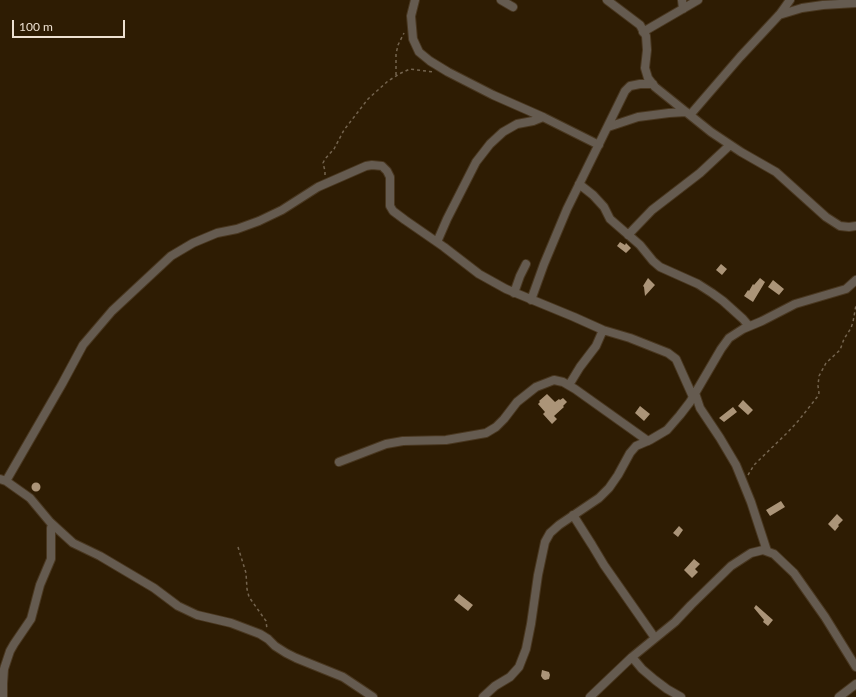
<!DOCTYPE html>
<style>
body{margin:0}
#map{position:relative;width:856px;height:697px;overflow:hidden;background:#2e1c03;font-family:Lato,sans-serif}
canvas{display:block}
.scale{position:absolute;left:12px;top:20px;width:113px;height:18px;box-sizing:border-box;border:2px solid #ede0d1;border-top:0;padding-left:5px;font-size:12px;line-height:14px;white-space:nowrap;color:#ede0d1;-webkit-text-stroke:3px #2e1c03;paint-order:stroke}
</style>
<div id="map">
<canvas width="856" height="697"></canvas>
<div class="scale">100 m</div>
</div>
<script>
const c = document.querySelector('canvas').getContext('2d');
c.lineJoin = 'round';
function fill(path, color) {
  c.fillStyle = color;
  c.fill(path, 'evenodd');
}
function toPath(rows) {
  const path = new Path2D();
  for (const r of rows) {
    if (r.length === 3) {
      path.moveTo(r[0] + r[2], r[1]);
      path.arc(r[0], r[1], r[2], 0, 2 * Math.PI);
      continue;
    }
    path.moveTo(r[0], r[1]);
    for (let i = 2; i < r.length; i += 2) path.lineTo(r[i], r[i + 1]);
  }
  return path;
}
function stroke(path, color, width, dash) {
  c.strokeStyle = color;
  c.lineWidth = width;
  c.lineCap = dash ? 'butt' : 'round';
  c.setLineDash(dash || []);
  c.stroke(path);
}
fill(toPath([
 [620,242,625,245,626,243,631,248,626,253,617,246],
 [721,264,727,269,722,275,716,270],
 [648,278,655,285,645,296,644,287,643,286],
 [760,278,765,282,753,302,744,296,748,290,749,291,753,284,754,285],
 [773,280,784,289,779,295,768,287],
 [547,394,555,402,559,399,560,400,563,398,567,402,563,406,564,407,554,416,557,419,552,424,543,414,545,412,538,404,540,402,539,401],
 [743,400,753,410,748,415,738,406],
 [640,406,650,414,644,421,635,413],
 [733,407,737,412,724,422,719,418],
 [36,487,4.5],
 [781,501,785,507,770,516,766,510],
 [837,514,843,520,838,525,839,526,835,531,828,524],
 [679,526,683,530,678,537,673,533],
 [694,559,700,564,695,569,698,572,692,578,684,570],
 [459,594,473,605,468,611,454,600],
 [756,605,773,620,768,626,763,622,764,620,754,608],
 [542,670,549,672,550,675,549,679,545,680,543,679,541,676]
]), '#ab9478');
const minor = toPath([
 [415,0,411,16,413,39,419,52,430,61,448,72,493,95,543,117,599,145],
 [501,0,513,7],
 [607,0,640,25,646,36,647,50,645,68,648,78,655,87,711,132,741,152,776,172,826,217,840,226,849,227,856,226],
 [682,0,683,9],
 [779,15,802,8,823,5,856,3],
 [643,32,698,0],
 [690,115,740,57,780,14,790,0],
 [608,127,638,117,669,113,686,112],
 [579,184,593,195,604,207,610,219,640,245,653,261,660,267,698,284,712,293,723,301,743,319,749,326],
 [628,235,652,210,700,173,730,145],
 [437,242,447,219,476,162,490,144,503,132,517,124,533,121,543,117],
 [514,293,520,276,526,264],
 [531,300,544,264,567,209,625,91,630,86,640,84,653,84],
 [569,385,580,367,596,346,603,330],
 [695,393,700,408,720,438,736,465,751,502,767,551],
 [339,462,386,444,403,441,446,440,486,433,496,427,504,419,517,402,536,387,554,380,563,382,575,389,648,441],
 [0,479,6,481,30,498,50,522,73,543,100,556,154,588,178,606,197,615,231,623,260,634,268,639,275,646,286,653,296,658,343,677,373,697],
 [6,481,62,384,83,345,112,311,171,256,193,243,217,233,237,229,259,221,282,210,318,187,366,166,372,165,382,166,387,171,390,177,390,206,393,211,405,220,444,247,479,274,506,289,574,317,603,330,630,338,668,353,676,359,693,397],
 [573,515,592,545,604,565,655,638],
 [632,657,642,669,655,680,667,689,681,697],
 [3,697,3,684,4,669,10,651,14,644,31,619,40,585,51,559,51,528],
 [483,697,495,686,510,677,519,667,526,649,531,624,538,575,545,542,550,533,559,525,599,498,609,488,618,475,630,453,636,446,650,440,667,430,680,415,690,402,721,349,729,338,743,329,762,321,795,304,846,289,856,280],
 [590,697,632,657,675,622,691,605,731,566,751,553,763,550,774,554,794,573,825,617,856,667],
 [839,697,856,684]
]);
stroke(minor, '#493720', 10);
stroke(toPath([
 [396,75,396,54,398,45,404,33],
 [325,175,325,171,323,163,325,159,334,149,344,130,368,99,388,81,401,73,410,69,433,72],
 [748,475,754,465,788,432,799,420,818,396,819,393,818,386,819,376,826,363,840,350,844,339,851,328,853,322,856,305],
 [238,547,246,573,247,589,249,597,266,621,267,629]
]), '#74644f', 1.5, [3, 3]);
stroke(minor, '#655b50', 8);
</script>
